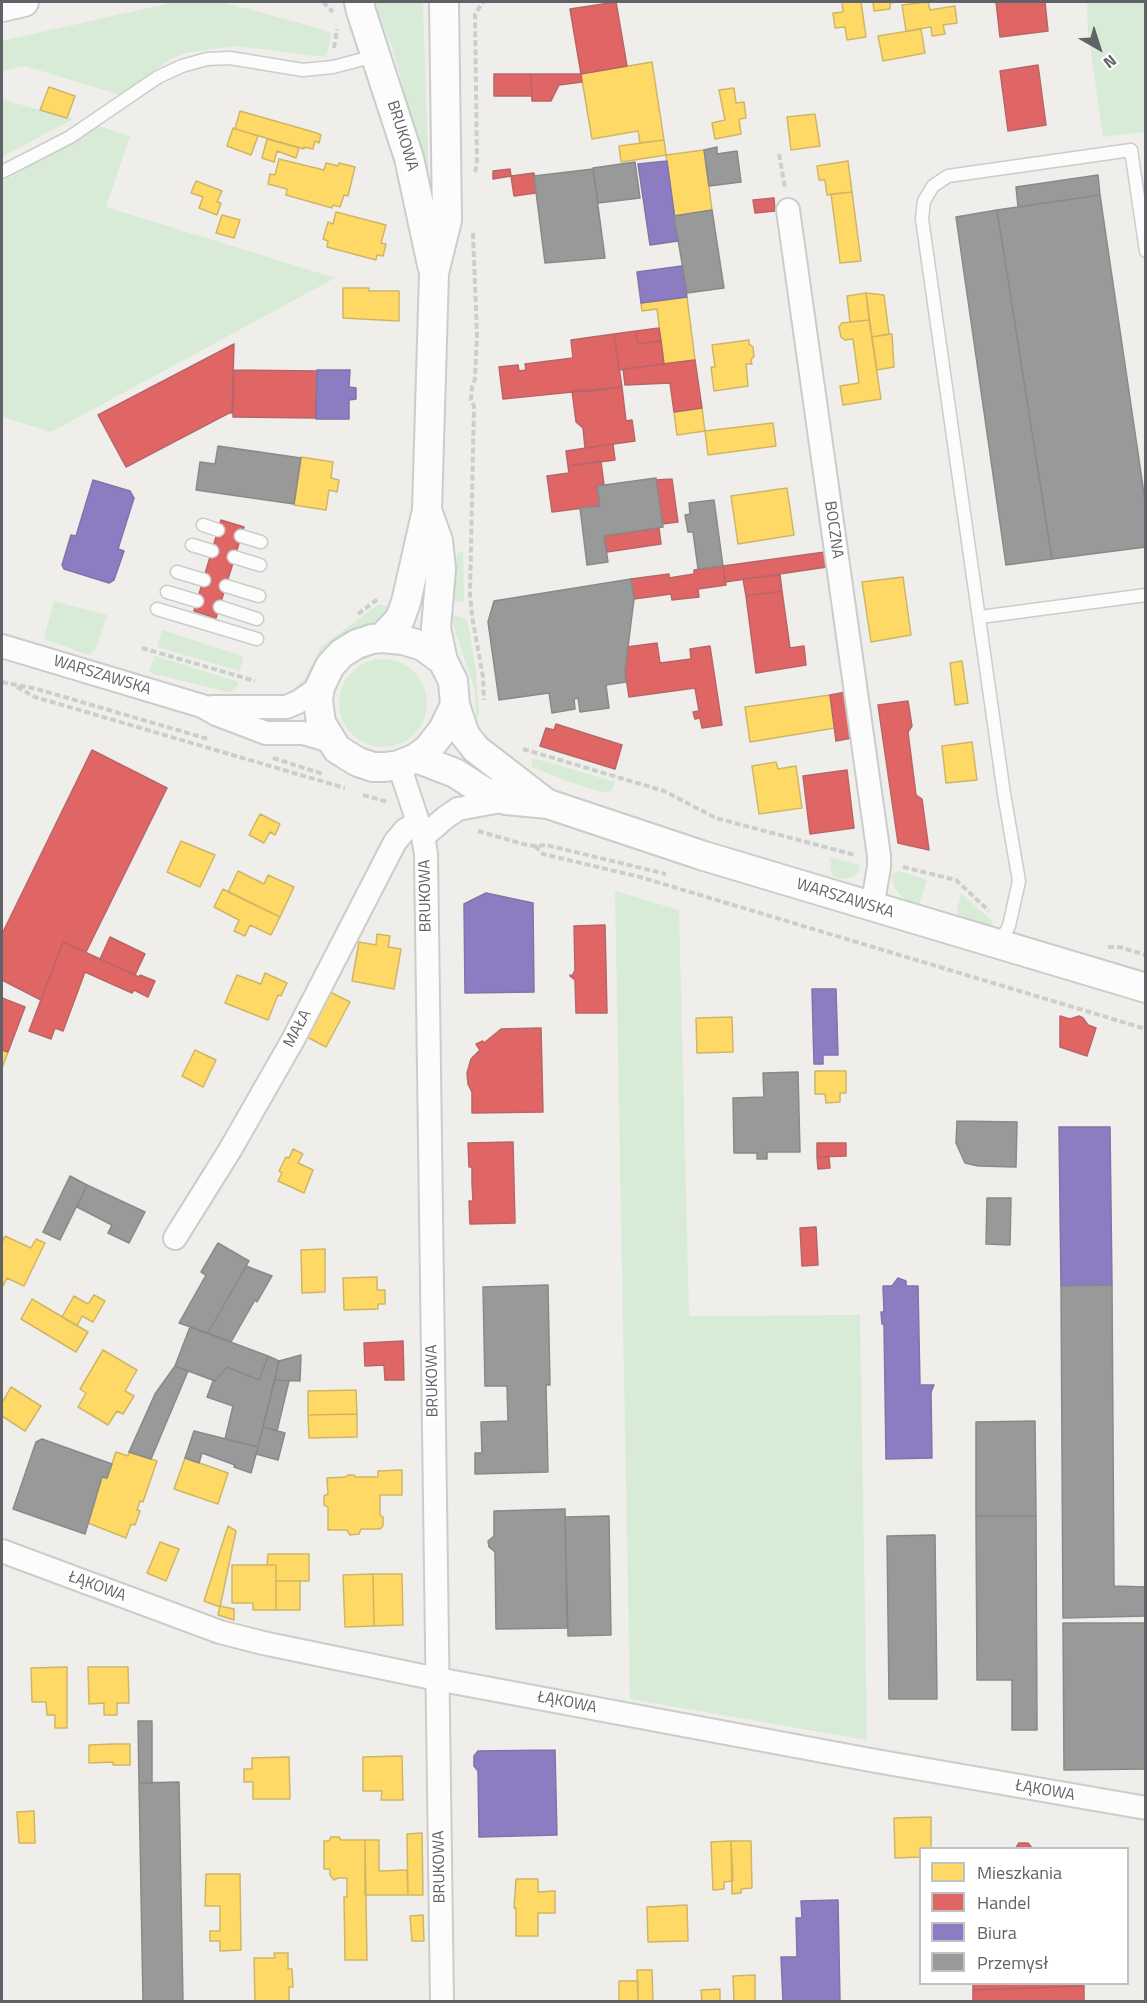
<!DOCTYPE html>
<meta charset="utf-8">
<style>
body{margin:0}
#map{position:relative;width:1147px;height:2003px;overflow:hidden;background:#efeeea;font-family:"Titillium Web",sans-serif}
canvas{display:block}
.frame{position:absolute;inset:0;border:3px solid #5f6368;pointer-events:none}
.legend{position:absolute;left:919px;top:1847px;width:210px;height:138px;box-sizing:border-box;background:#fff;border:2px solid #bfc1c3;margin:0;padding:8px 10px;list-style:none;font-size:18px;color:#5f6368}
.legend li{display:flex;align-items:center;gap:12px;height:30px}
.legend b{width:30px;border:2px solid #bfc1c3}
.north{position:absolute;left:1069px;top:18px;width:60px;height:60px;-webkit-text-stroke:4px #fff;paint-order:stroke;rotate:141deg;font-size:16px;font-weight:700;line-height:24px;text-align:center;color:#5f6368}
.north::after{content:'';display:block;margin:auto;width:21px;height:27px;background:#5f6368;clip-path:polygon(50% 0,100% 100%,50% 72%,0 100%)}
</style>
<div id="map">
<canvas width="1147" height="2003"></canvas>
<div class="frame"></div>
<ul class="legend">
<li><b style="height:16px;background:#ffd966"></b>Mieszkania</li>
<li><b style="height:16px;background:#e06666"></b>Handel</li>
<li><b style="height:16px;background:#8e7cc3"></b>Biura</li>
<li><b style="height:16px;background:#999"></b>Przemysł</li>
</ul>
<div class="north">N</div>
</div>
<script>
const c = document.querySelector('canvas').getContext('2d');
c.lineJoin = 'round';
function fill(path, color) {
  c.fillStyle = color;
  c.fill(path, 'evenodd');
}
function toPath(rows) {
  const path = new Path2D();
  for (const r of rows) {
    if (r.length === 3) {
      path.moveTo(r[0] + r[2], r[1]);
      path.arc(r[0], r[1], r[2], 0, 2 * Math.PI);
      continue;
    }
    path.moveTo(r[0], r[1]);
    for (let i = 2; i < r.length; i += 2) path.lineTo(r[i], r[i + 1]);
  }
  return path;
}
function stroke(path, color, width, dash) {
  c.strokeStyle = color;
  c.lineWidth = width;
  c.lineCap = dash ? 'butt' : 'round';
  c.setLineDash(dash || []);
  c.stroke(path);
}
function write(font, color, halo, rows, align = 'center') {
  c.font = font + ' "Titillium Web",sans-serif';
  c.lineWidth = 6;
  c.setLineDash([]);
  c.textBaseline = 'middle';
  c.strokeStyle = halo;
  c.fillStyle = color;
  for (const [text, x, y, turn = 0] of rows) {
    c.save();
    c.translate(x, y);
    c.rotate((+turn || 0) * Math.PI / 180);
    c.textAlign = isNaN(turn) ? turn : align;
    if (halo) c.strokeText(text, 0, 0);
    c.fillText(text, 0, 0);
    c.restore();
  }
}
fill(toPath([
 [175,2,222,2,321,29,332,33,326,57,234,46,186,53,172,58,120,95,25,66,2,71,2,41],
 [373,2,423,2,429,190,401,79,392,47],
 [1087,2,1145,2,1145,132,1103,137,1088,32],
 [2,99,67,118,73,119,2,157],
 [96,125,130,136,106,207,335,278,51,432,2,417,2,181,13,176],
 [463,550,464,601,451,602,457,555],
 [54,601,107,615,95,651,89,655,44,639],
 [379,604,392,607,380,622,309,678,303,684,291,690,304,680,321,647],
 [453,615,466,619,468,623,476,671,479,714,476,719,475,691,455,630,452,617],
 [162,630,243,656,240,671,157,647],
 [155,656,239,682,237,687,229,692,154,674,149,671],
 [383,703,44],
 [531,758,555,764,615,782,612,790,605,793,570,782,532,767],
 [829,857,859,865,859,872,851,878,840,879,832,875],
 [899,871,927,880,919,905,905,900,895,889,891,875],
 [615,891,679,910,689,1316,860,1315,867,1740,630,1699],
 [961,893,992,921,992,926,959,916,957,911]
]), '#d8ebd6');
const homes = toPath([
 [842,2,861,2,866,37,847,40,845,27,835,28,833,13,843,12,842,2],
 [873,2,897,2,890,3,890,9,874,11,873,2],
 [928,2,930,10,955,6,957,23,943,25,945,34,932,36,931,27,906,31,902,5,928,2],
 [921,29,925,53,883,61,878,36,921,29],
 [652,62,664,140,640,143,638,131,592,139,581,74,652,62],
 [49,87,75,96,67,118,40,110,49,87],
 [734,88,736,103,744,102,746,118,739,119,741,134,715,139,712,123,725,120,719,90,734,88],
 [240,111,317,133,321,135,319,143,315,141,313,149,304,147,304,149,235,129,240,111],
 [815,114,820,146,791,150,787,117,815,114],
 [233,128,258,136,251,155,227,146,233,128],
 [267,139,299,148,296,158,277,151,274,162,262,158,267,139],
 [664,140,666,155,621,162,619,146,664,140],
 [704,150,712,210,674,216,666,155,704,150],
 [279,159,324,170,326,163,338,166,339,163,355,167,348,196,344,195,340,207,333,205,332,208,286,195,287,189,268,184,270,174,275,175,279,159],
 [848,161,852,192,827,195,825,180,819,180,817,166,848,161],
 [196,181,222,191,217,202,221,203,217,215,199,208,203,197,191,193,196,181],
 [852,192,861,261,840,263,831,194,852,192],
 [336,212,386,225,381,243,386,244,383,256,377,255,376,260,327,247,328,241,323,239,328,222,333,224,336,212],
 [222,215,240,220,234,238,216,233,222,215],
 [343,288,369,288,369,291,399,291,399,321,343,318,343,288],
 [866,293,869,320,850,322,847,296,866,293],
 [866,293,884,295,889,334,872,337,866,293],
 [687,297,695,360,664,364,657,309,642,311,641,303,687,297],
 [869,320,881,399,843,405,840,386,859,383,853,339,845,340,841,337,839,327,842,323,869,320],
 [892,334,894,367,877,370,872,337,892,334],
 [749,340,749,344,753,347,754,356,751,360,752,364,746,364,748,386,714,391,711,367,715,367,712,345,749,340],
 [702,408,705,431,677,435,674,412,702,408],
 [773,423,776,446,708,455,705,431,773,423],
 [301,457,333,462,331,478,339,480,337,492,329,490,326,510,294,505,301,457],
 [787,488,794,535,738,544,731,496,787,488],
 [903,577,911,635,871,642,862,582,903,577],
 [962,661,968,703,955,705,950,663,962,661],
 [830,695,835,728,750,742,745,707,830,695],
 [972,742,977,780,946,783,942,746,972,742],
 [776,762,778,769,796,766,802,808,759,814,752,766,776,762],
 [260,814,280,824,275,835,270,832,264,843,249,835,260,814],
 [181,841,215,855,200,887,167,872,181,841],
 [238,871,264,884,268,875,294,887,280,917,228,892,238,871],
 [223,889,280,917,271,935,250,925,245,936,234,931,239,920,214,907,223,889],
 [377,934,390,936,388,947,401,949,394,989,352,981,359,942,376,945,377,934],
 [265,973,287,983,281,996,278,995,268,1020,225,1003,237,975,261,984,265,973],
 [330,992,350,1002,326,1047,307,1037,330,992],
 [732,1017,733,1052,697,1053,696,1018,732,1017],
 [2,1050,8,1052,2,1068,2,1050],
 [195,1050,216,1060,203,1087,182,1076,195,1050],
 [815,1071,846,1071,846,1093,840,1093,840,1102,826,1103,825,1094,815,1094,815,1071],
 [293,1149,303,1154,298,1163,313,1170,304,1193,278,1181,282,1173,279,1171,286,1157,289,1158,293,1149],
 [5,1236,31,1248,36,1239,45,1243,24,1286,7,1278,2,1288,2,1243,5,1236],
 [325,1249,325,1292,302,1293,301,1250,325,1249],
 [377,1277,377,1290,385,1290,385,1304,378,1304,378,1309,344,1310,343,1278,377,1277],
 [94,1295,105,1301,93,1322,82,1316,77,1326,62,1317,74,1296,88,1304,94,1295],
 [32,1299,88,1332,76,1352,21,1319,32,1299],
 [103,1350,137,1370,125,1391,134,1396,123,1414,117,1411,108,1425,78,1407,86,1393,80,1389,103,1350],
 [11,1387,41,1406,25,1431,2,1416,2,1403,11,1387],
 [356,1390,357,1414,308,1415,308,1391,356,1390],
 [357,1414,357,1437,309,1438,308,1415,357,1414],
 [116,1452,128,1456,129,1452,157,1461,143,1502,140,1501,137,1510,140,1511,135,1525,131,1524,126,1538,88,1523,102,1477,107,1478,116,1452],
 [185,1458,228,1473,218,1504,174,1489,185,1458],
 [402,1470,402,1495,380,1495,380,1515,383,1517,383,1526,380,1529,361,1529,359,1534,350,1535,347,1530,328,1530,328,1507,324,1505,324,1496,328,1494,327,1478,346,1477,348,1475,354,1475,355,1477,378,1477,378,1471,402,1470],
 [228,1526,236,1531,220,1607,204,1601,228,1526],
 [160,1542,179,1549,166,1581,147,1573,160,1542],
 [268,1554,309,1554,309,1581,276,1581,276,1565,267,1565,268,1554],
 [232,1565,276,1565,276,1610,253,1610,253,1603,232,1603,232,1565],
 [373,1574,374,1626,345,1627,343,1575,373,1574],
 [373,1574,402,1574,403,1625,374,1626,373,1574],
 [276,1581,300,1581,300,1610,276,1610,276,1581],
 [220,1606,234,1609,234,1620,218,1615,220,1606],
 [67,1667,67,1728,55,1728,55,1715,47,1715,46,1702,32,1702,31,1668,67,1667],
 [88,1667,128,1667,129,1703,117,1703,117,1715,104,1715,104,1703,89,1704,88,1667],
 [113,1744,130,1744,130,1765,113,1765,113,1762,89,1763,89,1745,113,1744],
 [402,1756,403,1800,381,1800,382,1791,363,1791,363,1757,402,1756],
 [289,1757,290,1799,253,1799,253,1782,244,1782,244,1769,252,1769,252,1758,289,1757],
 [34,1811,35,1843,19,1843,17,1812,34,1811],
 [931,1817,931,1848,920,1848,920,1857,895,1858,894,1818,931,1817],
 [422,1833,423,1895,408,1895,407,1834,422,1833],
 [331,1837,339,1837,341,1840,365,1840,367,1960,345,1960,344,1897,347,1897,347,1878,338,1878,334,1880,330,1875,330,1869,324,1869,324,1841,329,1841,331,1837],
 [365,1840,379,1840,379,1871,407,1870,408,1895,365,1895,365,1840],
 [731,1841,751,1841,752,1888,741,1889,741,1893,732,1894,731,1841],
 [731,1841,733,1881,724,1882,724,1889,713,1890,711,1842,731,1841],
 [206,1874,240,1874,241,1950,220,1951,220,1941,210,1941,210,1931,220,1931,220,1906,205,1906,206,1874],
 [516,1879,538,1879,538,1892,555,1891,555,1913,538,1913,538,1936,516,1936,516,1908,514,1908,516,1879],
 [687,1905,688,1941,648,1942,647,1907,687,1905],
 [423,1915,424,1941,412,1941,410,1916,423,1915],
 [274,1953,288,1953,288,1969,292,1969,293,1987,289,1987,289,2002,255,2002,254,1958,275,1958,274,1953],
 [637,1970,652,1970,653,2002,638,2002,637,1970],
 [755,1975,755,2002,734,2002,733,1976,755,1975],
 [619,1981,638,1981,638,2002,619,2002,619,1981],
 [720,1989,720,2002,702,2002,701,1990,720,1989]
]);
fill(homes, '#ffd966');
stroke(homes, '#cfb667', 1.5);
const shops = toPath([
 [616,2,627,66,581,74,570,9,616,2],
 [996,2,1045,2,1048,31,1000,37,996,2],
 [1038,65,1046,125,1008,131,1000,71,1038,65],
 [494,74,531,74,532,96,494,96,494,74],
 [531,74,581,74,582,82,559,85,551,101,532,101,531,74],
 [510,169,511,176,493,179,493,171,510,169],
 [534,173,536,193,514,196,511,176,534,173],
 [774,198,775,211,755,213,753,200,774,198],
 [659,328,661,341,638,344,636,331,659,328],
 [636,331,638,344,661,341,664,364,619,370,614,334,636,331],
 [614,334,622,387,503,399,499,367,518,365,519,371,526,370,525,364,573,358,571,340,614,334],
 [234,344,232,413,229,413,126,467,98,415,234,344],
 [695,360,702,408,674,412,670,383,625,385,623,369,695,360],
 [234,370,317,371,316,418,233,417,234,370],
 [622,387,626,421,632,420,635,441,585,448,583,428,576,422,572,391,585,390,586,392,622,387],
 [613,444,615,460,568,466,566,451,613,444],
 [601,461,604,485,597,486,600,506,552,512,547,476,569,473,568,466,601,461],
 [672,479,678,522,662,524,656,480,672,479],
 [221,520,244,527,216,618,194,611,221,520],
 [659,528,661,544,607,552,604,536,659,528],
 [825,552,827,567,725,582,723,566,825,552],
 [723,566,726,585,698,589,699,597,672,600,671,594,634,599,631,579,669,574,669,578,694,574,694,570,723,566],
 [780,575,782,591,746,596,743,579,780,575],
 [782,591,790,648,804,646,806,665,756,673,746,596,782,591],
 [657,643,660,663,691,659,690,649,710,646,722,725,702,728,700,718,695,719,693,712,699,711,695,688,629,697,625,671,627,647,657,643],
 [846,692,852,738,836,741,830,695,846,692],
 [908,701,912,726,908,732,916,795,922,799,929,850,898,843,878,705,908,701],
 [556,724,622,745,615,769,540,746,546,728,554,730,556,724],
 [92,750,167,788,86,952,63,942,41,1000,2,980,2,934,92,750],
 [847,770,854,828,810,834,803,776,847,770],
 [605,925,607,1013,576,1013,575,980,570,976,570,975,572,976,575,970,574,926,605,925],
 [110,937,145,954,135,975,100,959,110,937],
 [63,942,135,975,139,977,140,975,155,981,148,997,134,990,132,993,85,972,63,1031,55,1028,51,1039,29,1031,63,942],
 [2,998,25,1007,8,1052,2,1050,2,998],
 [1060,1016,1070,1019,1079,1016,1083,1018,1088,1025,1096,1028,1087,1056,1060,1047,1060,1016],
 [541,1028,543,1112,472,1113,472,1092,468,1084,467,1073,471,1059,480,1050,476,1044,483,1041,484,1043,501,1029,541,1028],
 [513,1142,515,1223,470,1224,469,1201,473,1201,472,1183,472,1167,469,1167,468,1143,513,1142],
 [817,1143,846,1143,846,1156,817,1157,817,1143],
 [817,1157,829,1157,830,1168,818,1169,817,1157],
 [816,1227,818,1265,802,1266,800,1228,816,1227],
 [403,1341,404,1380,385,1380,384,1365,365,1366,364,1343,403,1341],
 [1019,1843,1028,1843,1032,1848,1016,1848,1019,1843],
 [973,1984,1084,1984,1084,1986,973,1990,973,1984],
 [1084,1986,1084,2002,973,2002,973,1990,1084,1986]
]);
fill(shops, '#e06666');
stroke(shops, '#b96567', 1.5);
const offices = toPath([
 [667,161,678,241,650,245,638,164,667,161],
 [682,266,687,297,641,303,637,272,682,266],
 [317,370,350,370,349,387,356,388,356,399,349,400,349,419,316,419,317,370],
 [93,480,130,491,134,498,118,549,124,551,114,580,109,583,64,569,62,565,71,535,76,536,93,480],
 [486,893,533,903,534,992,465,993,464,904,486,893],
 [812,989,836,989,838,1055,823,1055,823,1064,814,1064,812,989],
 [1059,1127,1110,1127,1112,1285,1061,1286,1059,1127],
 [898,1278,906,1281,906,1286,918,1286,920,1385,934,1385,931,1392,932,1458,886,1459,884,1324,882,1324,881,1312,884,1312,883,1286,892,1286,898,1278],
 [555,1750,557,1835,479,1837,478,1771,474,1766,474,1756,478,1751,555,1750],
 [838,1900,840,2002,783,2002,781,1957,797,1957,796,1918,802,1918,801,1901,838,1900]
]);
fill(offices, '#8e7cc3');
stroke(offices, '#8074a8', 1.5);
const industry = toPath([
 [717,147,717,154,737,151,741,182,709,186,704,150,717,147],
 [635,162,640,198,598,203,593,168,635,162],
 [593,169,605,258,545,263,534,176,593,169],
 [1098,175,1100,195,1018,207,1016,187,1098,175],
 [1100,195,1146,507,1146,547,1052,559,997,210,1100,195],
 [712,210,724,288,687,293,674,216,712,210],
 [997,210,1052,559,1006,565,956,217,997,210],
 [218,446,301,458,294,504,196,490,200,462,215,464,218,446],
 [656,478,663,527,604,536,608,562,587,565,580,508,600,506,597,486,656,478],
 [714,500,723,566,698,569,693,532,688,532,685,515,690,514,689,503,714,500],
 [631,579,634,599,625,671,626,682,606,685,609,708,580,712,578,698,574,699,575,709,552,713,549,693,499,700,488,622,494,601,631,579],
 [798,1072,800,1152,767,1152,767,1159,757,1159,757,1153,734,1153,733,1098,764,1097,763,1073,798,1072],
 [957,1121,1017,1122,1016,1167,978,1166,965,1163,956,1143,957,1121],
 [70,1176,87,1185,60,1240,43,1232,70,1176],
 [87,1185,145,1212,129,1243,108,1233,112,1225,77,1207,87,1185],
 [987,1198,1011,1198,1010,1245,986,1244,987,1198],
 [218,1243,249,1261,208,1333,179,1323,206,1275,201,1272,218,1243],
 [246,1266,272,1276,257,1302,255,1300,231,1342,208,1333,246,1266],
 [548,1285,550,1385,546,1385,548,1472,475,1474,475,1453,482,1453,481,1422,508,1421,507,1386,485,1386,483,1287,548,1285],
 [1112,1285,1114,1586,1146,1587,1146,1616,1063,1618,1061,1286,1112,1285],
 [190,1327,268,1356,259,1380,227,1367,215,1381,175,1366,190,1327],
 [301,1355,300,1381,275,1380,279,1361,301,1355],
 [268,1356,279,1361,258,1447,225,1439,233,1406,207,1397,213,1381,215,1381,227,1367,259,1380,268,1356],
 [175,1366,188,1371,151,1459,129,1452,155,1394,175,1366],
 [275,1380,289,1381,277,1431,263,1427,275,1380],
 [1035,1421,1036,1516,976,1516,976,1422,1035,1421],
 [263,1427,285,1433,278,1460,256,1454,263,1427],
 [194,1431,258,1447,251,1473,234,1467,235,1465,202,1453,199,1463,185,1458,194,1431],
 [42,1439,112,1464,107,1478,102,1477,85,1534,13,1509,36,1442,42,1439],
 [565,1509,567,1628,496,1629,495,1552,489,1547,488,1541,494,1536,494,1511,565,1509],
 [609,1516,611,1635,568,1636,565,1517,609,1516],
 [976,1516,1036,1516,1037,1730,1012,1730,1012,1680,977,1680,976,1516],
 [935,1535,937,1699,889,1699,887,1536,935,1535],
 [1063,1623,1146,1623,1146,1769,1064,1770,1063,1623],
 [138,1721,152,1721,152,1783,139,1783,138,1721],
 [179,1782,183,2002,143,2002,139,1783,179,1782]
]);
fill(industry, '#999');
stroke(industry, '#88898a', 1.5);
const service = toPath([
 [2,172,70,137,158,77,182,66,207,59,230,58,303,70,333,67,375,56],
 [203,525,218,530],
 [241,536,261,542],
 [192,545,212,551],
 [234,557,260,565],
 [177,572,204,580],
 [226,586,259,596],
 [167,592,197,601],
 [220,607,257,619],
 [157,609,257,639],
 [980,617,1146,595],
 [999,944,1009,926,1019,881,1004,794,922,219,924,201,933,186,948,176,1131,150,1146,251]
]);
const minor = toPath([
 [788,210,879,856,879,867,872,907],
 [2,646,202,706,216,714,266,733,303,733,331,741],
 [212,707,286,707,298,702,320,687],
 [399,765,423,837,426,854,442,2002],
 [423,837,446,817,458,809,506,800],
 [175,1238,230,1150,294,1038,395,842,405,830,418,822],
 [2,1551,220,1632,263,1643,437,1679,876,1761,1146,1808]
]);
const tertiary = toPath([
 [359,2,361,11,409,158,432,265],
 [2,7,24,2],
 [427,510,438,541,441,569,436,628,443,661],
 [382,638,400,619,406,602,427,510,434,273,447,220,444,2],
 [382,638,403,640,423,646,443,661,453,681,455,705,443,730,428,749,416,758,399,765,385,767,373,767,358,762,337,749,321,723,318,700,320,687,330,666,342,653,357,644,372,639,382,638],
 [455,705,465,735,476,749,546,803],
 [416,758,455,773,483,791,506,800,548,804,704,856,1146,988]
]);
stroke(service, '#cbcccc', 15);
stroke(minor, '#cbcccc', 26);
stroke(tertiary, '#cbcccc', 32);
stroke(toPath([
 [323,2,333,12],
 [334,48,337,29],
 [779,154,785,188],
 [475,172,477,164,475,14,483,2],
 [473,233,477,335,475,379,472,387,471,399,474,406,470,593,472,616,483,677,484,700],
 [358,614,378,599],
 [142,648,255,681],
 [2,682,37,689,208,739],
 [17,687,35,697,345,788],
 [523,749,664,791,716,818,855,855],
 [273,758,323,774],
 [363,795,388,802],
 [478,831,523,844,535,846,546,845,666,874],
 [535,846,543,854,640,877,1146,1029],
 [903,867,956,880,989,911],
 [1108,947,1119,947,1146,955]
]), '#cacfcc', 4, [6, 3]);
stroke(service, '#fdfcfc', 12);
stroke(minor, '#fdfcfc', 22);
stroke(tertiary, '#fdfcfc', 28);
write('16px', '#5f6368', '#fff', [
 ["BRUKOWA",402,136,73],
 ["BOCZNA",833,530,82],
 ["WARSZAWSKA",102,676,17],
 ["BRUKOWA",426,896,-91],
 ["WARSZAWSKA",845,899,17],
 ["MAŁA",298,1029,-62],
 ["BRUKOWA",433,1381,-91],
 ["ŁĄKOWA",97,1587,20],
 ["ŁĄKOWA",567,1703,11],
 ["ŁĄKOWA",1045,1791,10],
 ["BRUKOWA",440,1867,-91]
]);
</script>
